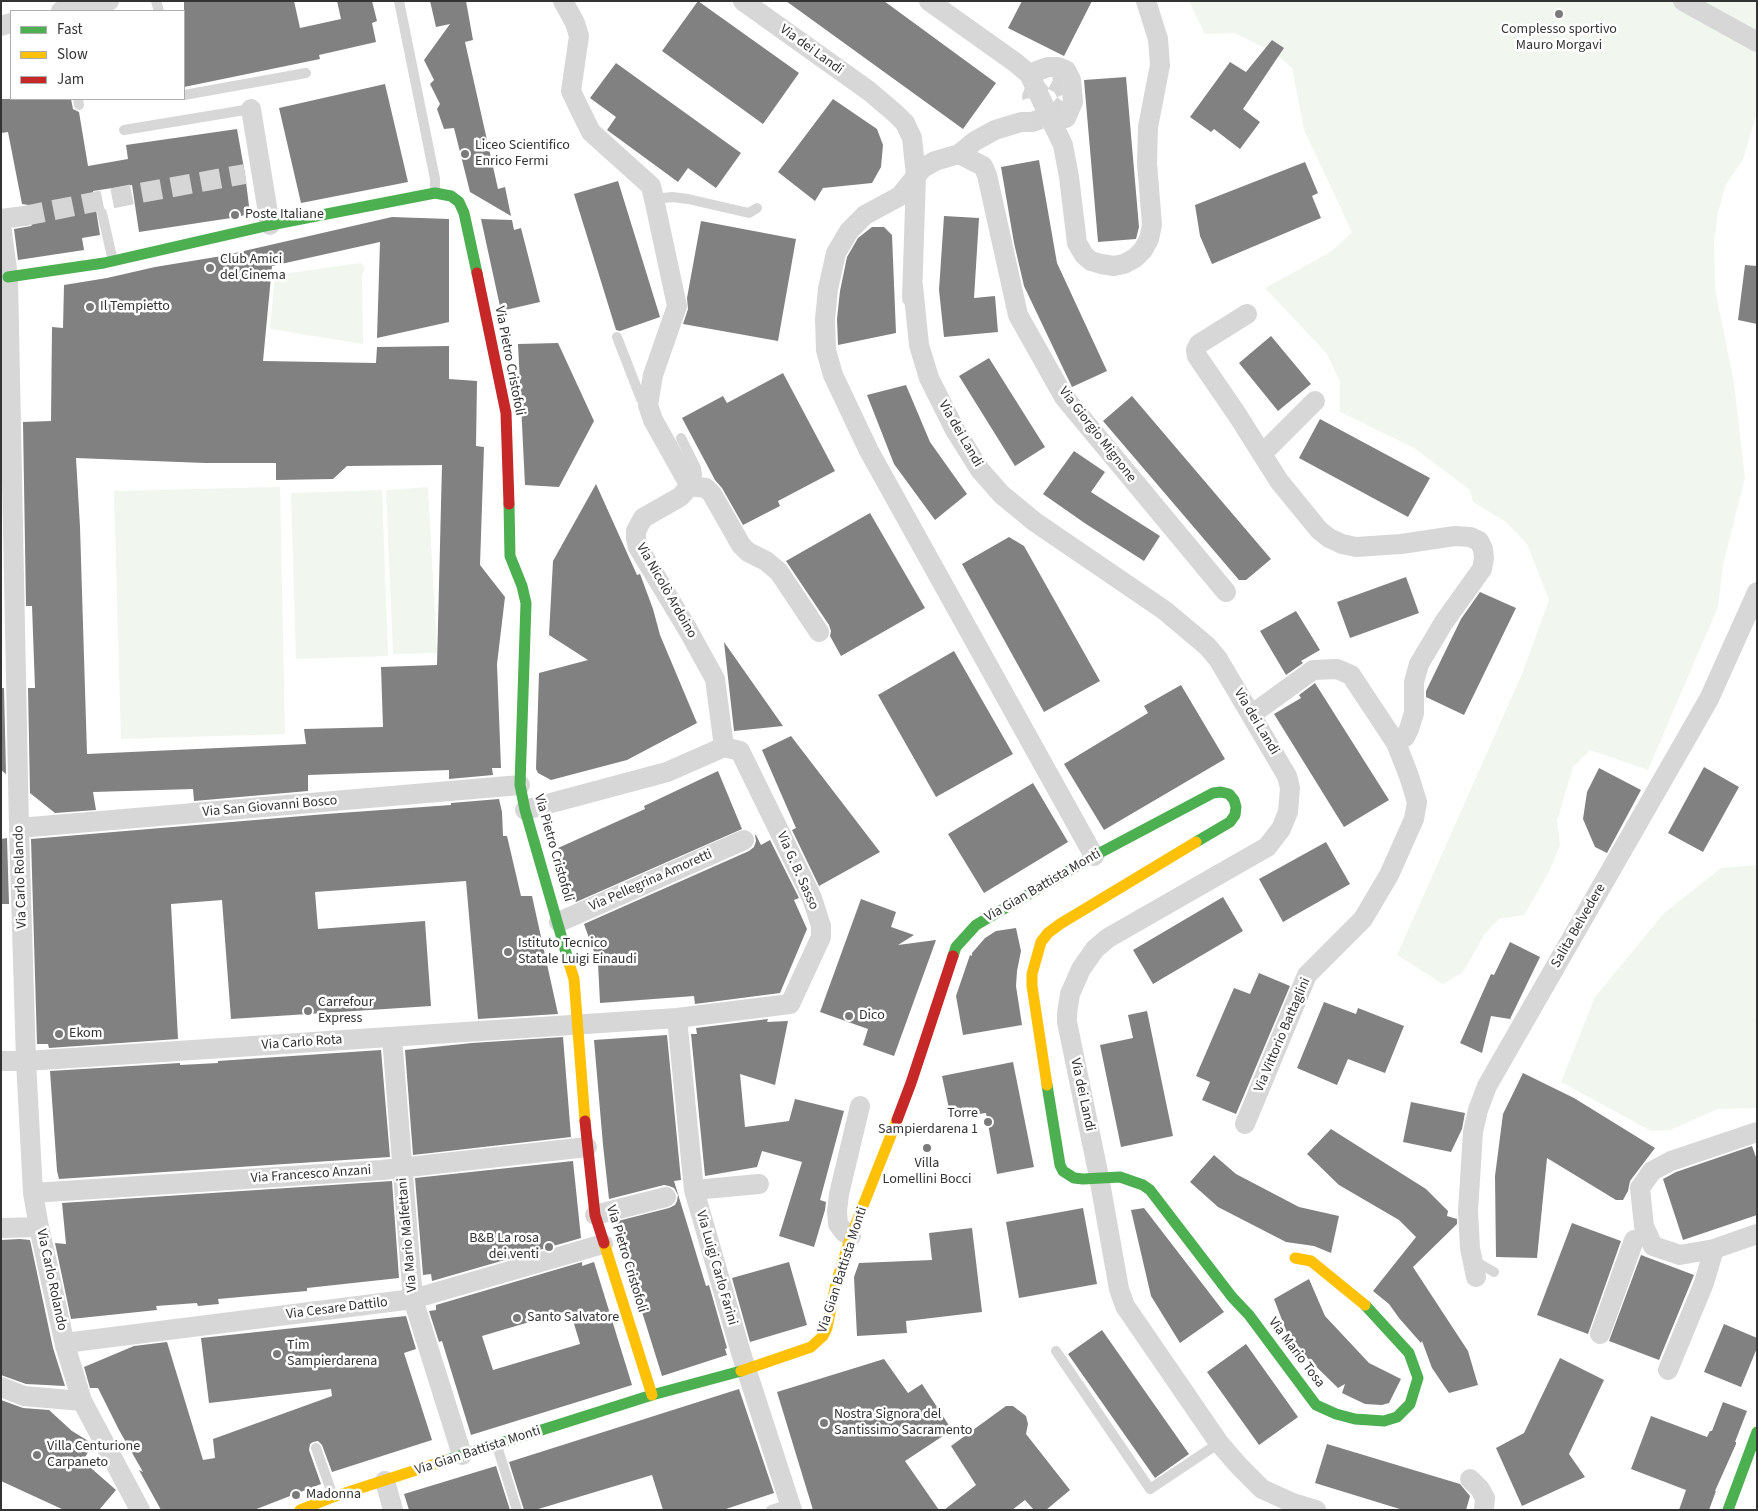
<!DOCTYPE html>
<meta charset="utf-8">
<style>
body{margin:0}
#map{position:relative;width:1758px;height:1511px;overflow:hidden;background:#fff;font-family:"Source Sans 3",sans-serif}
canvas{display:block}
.frame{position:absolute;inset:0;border:2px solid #333;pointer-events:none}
.legend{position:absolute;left:10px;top:10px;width:175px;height:90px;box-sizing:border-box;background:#fff;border:1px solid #adadad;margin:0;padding:6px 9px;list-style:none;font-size:15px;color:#333}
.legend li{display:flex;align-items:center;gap:10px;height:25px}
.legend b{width:25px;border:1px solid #adadad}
</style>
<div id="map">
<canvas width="1758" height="1511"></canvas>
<div class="frame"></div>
<ul class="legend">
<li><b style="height:6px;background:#4caf50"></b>Fast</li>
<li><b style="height:6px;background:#ffc107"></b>Slow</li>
<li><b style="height:6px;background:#c62828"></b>Jam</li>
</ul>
</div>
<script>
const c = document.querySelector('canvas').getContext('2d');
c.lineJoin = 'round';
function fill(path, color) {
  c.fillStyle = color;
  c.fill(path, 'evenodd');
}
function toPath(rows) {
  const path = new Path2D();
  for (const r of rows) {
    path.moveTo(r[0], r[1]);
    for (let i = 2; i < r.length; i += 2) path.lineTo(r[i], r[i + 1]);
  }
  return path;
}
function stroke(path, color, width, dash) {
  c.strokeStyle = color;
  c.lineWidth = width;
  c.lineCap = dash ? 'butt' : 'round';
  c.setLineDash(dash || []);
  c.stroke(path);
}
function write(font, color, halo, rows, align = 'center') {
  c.font = font + ' "Source Sans 3",sans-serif';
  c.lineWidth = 5;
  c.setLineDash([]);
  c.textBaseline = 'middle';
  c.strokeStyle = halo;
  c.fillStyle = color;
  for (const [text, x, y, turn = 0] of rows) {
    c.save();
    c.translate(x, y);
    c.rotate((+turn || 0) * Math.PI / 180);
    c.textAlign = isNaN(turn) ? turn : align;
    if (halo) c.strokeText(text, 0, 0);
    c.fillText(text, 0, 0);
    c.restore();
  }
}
fill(toPath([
 [1189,1,1757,1,1757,112,1743,160,1726,184,1718,213,1714,241,1715,289,1734,383,1745,478,1723,565,1718,607,1648,770,1590,750,1573,767,1557,821,1560,845,1549,872,1524,915,1499,919,1484,935,1463,972,1443,984,1397,955,1522,674,1549,600,1527,544,1506,522,1473,502,1470,490,1414,448,1340,412,1340,382,1327,354,1265,288,1332,251,1352,232,1304,130,1292,68,1273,52,1235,33,1205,34],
 [361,263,365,268,362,275,363,344,270,329,275,275],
 [280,487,285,734,121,739,114,491],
 [428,487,437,653,393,654,386,490],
 [382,490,388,656,296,659,291,493],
 [1757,865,1757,1014,1755,1017,1757,1019,1757,1108,1718,1109,1670,1130,1651,1131,1561,1082,1595,997,1664,913,1721,868]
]), '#f1f7ee');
fill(toPath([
 [184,1,294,1,300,28,341,19,337,1,372,1,377,21,372,23,376,42,319,55,320,59,184,87],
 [430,1,466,1,473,40,465,42,498,189,505,187,511,216,470,192,454,128,444,129,437,109,440,104,430,84,434,80,424,60,450,24,436,27],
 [698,1,799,73,763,124,662,51],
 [786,1,884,1,996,83,963,129],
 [1022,1,1092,1,1064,56,1008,28],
 [1272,40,1284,48,1243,109,1260,122,1240,149,1214,129,1211,132,1190,117,1230,62,1246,72],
 [616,63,741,153,716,188,688,168,678,182,607,130,616,117,590,98],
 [1126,77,1139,227,1136,239,1098,242,1084,80],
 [385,84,408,182,301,203,279,108],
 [1,99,71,99,73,109,79,112,88,166,128,159,126,145,237,129,245,174,250,214,231,218,139,232,132,185,93,191,100,235,82,238,84,250,18,260,14,229,31,226,35,221,36,215,34,209,29,205,22,204,8,132,1,133],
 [833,99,877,129,883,145,881,167,872,183,823,188,815,201,778,172],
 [1039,160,1057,263,1107,371,1072,387,1024,286,1014,243,1001,167],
 [1305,162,1318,193,1312,196,1321,218,1212,264,1200,236,1195,205],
 [618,181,660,317,620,331,616,330,574,194],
 [944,216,979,218,974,298,995,296,998,332,944,337,939,290],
 [392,217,449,219,449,322,377,338,380,242,272,266,263,361,376,363,377,347,449,346,449,379,477,381,476,446,484,447,480,565,505,597,497,664,501,768,492,768,493,775,449,779,449,770,308,775,308,791,194,801,193,789,93,792,96,810,55,813,30,793,28,688,35,688,32,606,26,606,23,422,51,421,52,327,63,328,64,285,107,278,155,267,222,256],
 [76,458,205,463,276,463,276,480,333,479,347,466,442,465,437,665,381,667,383,727,304,729,306,744,87,754,80,527],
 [481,219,512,220,514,230,521,228,540,302,501,311],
 [701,221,796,239,778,341,683,324,688,309,687,298],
 [872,227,884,227,892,235,896,333,838,345,837,319,840,291,847,257,858,238],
 [1745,265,1757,266,1757,324,1738,320],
 [1271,336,1311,384,1278,411,1239,363],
 [558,343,594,421,559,487,525,485,518,344],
 [989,358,1045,447,1015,466,959,376],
 [783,373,835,471,778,501,780,506,743,525,722,488,715,480,682,418,723,396,727,403],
 [906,385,930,442,967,494,935,520,894,464,867,395],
 [1132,396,1271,559,1246,580,1239,580,1103,421],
 [1320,419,1430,478,1408,517,1299,458],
 [1074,451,1105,472,1091,492,1160,536,1144,561,1086,524,1043,494],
 [596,484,637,575,640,574,653,609,660,635,697,723,627,760,551,780,538,773,536,769,539,673,588,660,549,635,553,561],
 [870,513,925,608,841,656,830,636,831,631,829,625,786,561],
 [1009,537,1024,546,1100,681,1044,712,962,564],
 [1406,577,1419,613,1350,638,1337,602],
 [1480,592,1516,608,1464,715,1426,697,1426,691,1461,619],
 [1296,611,1320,650,1301,661,1303,663,1286,675,1260,631],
 [724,642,783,726,734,731],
 [954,651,1013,754,936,797,878,695],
 [1315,683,1389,800,1344,827,1274,714,1301,698,1299,695],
 [1181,685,1225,759,1104,830,1064,764,1148,713,1144,706],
 [1,688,4,688,6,774,1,770],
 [791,736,880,852,819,886,792,830,796,828,762,750],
 [1704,767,1739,787,1703,852,1668,833],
 [1599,768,1641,790,1607,853,1595,847,1583,819,1587,792],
 [718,771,742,829,576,902,574,899,572,900,558,848,645,809,644,806],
 [1033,783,1068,842,984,893,948,834],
 [499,799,502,812,503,836,507,836,521,896,532,896,558,1014,478,1019,466,881,315,892,318,929,425,921,431,1006,231,1019,222,900,171,904,178,1039,49,1048,48,1044,37,1044,31,839,326,814,451,805,451,803],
 [755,835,756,835,761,845,770,840,799,898,794,900,807,929,780,993,695,1004,694,996,600,1003,598,963,584,924,749,851,754,847,756,841],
 [7,838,9,904,1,904,1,839],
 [1326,842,1350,884,1283,922,1259,879],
 [1223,897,1243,931,1153,984,1133,950],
 [861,899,896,912,891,927,914,935,898,945,936,940,894,1056,863,1045,868,1029,820,1012],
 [1016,928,1021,951,1017,971,1016,986,1022,1025,963,1035,956,996,970,955,972,956,972,953,985,938,996,931],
 [1510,942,1540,957,1510,1019,1491,1016,1482,1053,1460,1043,1491,974,1494,975],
 [1259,973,1290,986,1236,1114,1202,1100,1210,1082,1196,1076,1234,988,1250,994],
 [1324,1002,1356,1014,1358,1008,1404,1026,1385,1073,1348,1059,1337,1085,1297,1068],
 [1147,1011,1173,1136,1121,1147,1100,1045,1133,1038,1128,1015],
 [768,1019,767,1022,788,1021,775,1085,740,1074,745,1127,789,1121,795,1099,844,1111,820,1200,826,1202,825,1210,814,1247,779,1236,802,1162,762,1151,757,1167,705,1176,691,1034,697,1034,696,1028],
 [667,1035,681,1180,674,1181,706,1286,709,1285,727,1348,725,1349,727,1355,662,1376,614,1222,669,1208,675,1205,677,1201,678,1195,674,1188,669,1186,664,1185,609,1199,603,1145,594,1040],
 [563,1037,571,1137,413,1155,405,1050,472,1043],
 [381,1050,390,1157,59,1179,57,1171,50,1071,180,1063,180,1065,218,1063,218,1061],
 [1013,1062,1034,1167,997,1174,986,1113,951,1118,942,1076],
 [1523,1073,1574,1098,1655,1148,1630,1181,1628,1191,1623,1200,1616,1200,1547,1158,1537,1258,1496,1257,1495,1176,1503,1114],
 [1411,1102,1465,1113,1462,1129,1451,1152,1403,1142],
 [1331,1129,1426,1189,1448,1211,1447,1216,1457,1219,1457,1224,1413,1267,1468,1351,1478,1385,1449,1393,1432,1368,1422,1341,1421,1343,1399,1318,1389,1304,1373,1291,1416,1237,1399,1220,1339,1185,1307,1154],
 [1752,1146,1757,1160,1757,1215,1683,1240,1663,1179,1676,1172],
 [1214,1155,1236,1174,1299,1207,1339,1216,1331,1253,1314,1246,1286,1242,1218,1207,1190,1182],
 [573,1161,581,1238,432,1281,431,1274,423,1275,415,1178],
 [392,1181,399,1278,307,1288,307,1291,218,1299,219,1304,198,1306,197,1303,156,1306,157,1310,71,1319,55,1243,66,1244,62,1203],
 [1083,1208,1097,1284,1019,1298,1006,1222],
 [1144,1208,1224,1312,1180,1343,1151,1296,1131,1210],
 [1572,1223,1621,1241,1588,1334,1537,1315],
 [972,1228,982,1312,906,1321,907,1333,857,1336,854,1277,859,1263,932,1260,929,1233],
 [20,1239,30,1240,53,1348,65,1386,26,1384,1,1375,1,1240],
 [1641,1255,1694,1275,1659,1360,1609,1341],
 [582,1262,582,1266,594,1262,632,1385,471,1435,442,1341,439,1342,429,1311,436,1310,436,1305],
 [570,1310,580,1344,493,1370,482,1336],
 [789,1262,807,1325,750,1342,732,1278],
 [1309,1279,1325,1316,1369,1363,1401,1379,1389,1403,1382,1405,1365,1404,1342,1393,1345,1384,1338,1388,1290,1341,1274,1299],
 [406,1316,416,1349,404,1353,432,1440,332,1472,322,1445,318,1441,313,1442,310,1444,309,1450,321,1484,254,1510,161,1510,139,1470,143,1472,119,1430,98,1388,90,1388,84,1367,134,1346,167,1342,203,1460,215,1458,213,1439,332,1396,331,1389,209,1403,201,1338],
 [1724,1324,1757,1338,1757,1348,1741,1387,1704,1372],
 [1102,1330,1189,1454,1155,1478,1068,1354],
 [1246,1344,1298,1417,1259,1445,1207,1372],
 [1560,1358,1604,1380,1569,1454,1585,1477,1522,1506,1496,1448,1524,1433],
 [884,1359,908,1393,922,1384,952,1430,905,1461,939,1510,813,1510,777,1392],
 [739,1389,774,1493,723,1510,663,1510,652,1475,535,1510,524,1510,509,1462],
 [1,1400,23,1408,49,1410,72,1431,90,1442,92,1445,83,1461,116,1490,99,1510,64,1510,1,1481],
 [1723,1402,1747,1411,1735,1442,1736,1442,1736,1444,1715,1491,1716,1491,1709,1510,1679,1510,1686,1490,1631,1469,1651,1416,1707,1437,1710,1431,1712,1431],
 [1006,1406,1013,1406,1026,1416,1028,1424,1026,1434,1070,1490,1046,1510,1034,1510,1025,1500,1012,1510,944,1510,976,1485,951,1446],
 [1327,1444,1460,1484,1470,1496,1466,1510,1403,1510,1315,1483],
 [496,1466,510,1510,409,1510,404,1494]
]), '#818181');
stroke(toPath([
 [1021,122,1032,122,1046,117,1060,110,1066,102,1066,93,1062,85,1053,80,1043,81,1036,87,1032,97,1034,104],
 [24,216,134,194,245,174]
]), '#d6d6d6', 20, [20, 10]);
stroke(toPath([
 [156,1,159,11],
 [399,1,435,179,435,192],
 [184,95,306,73],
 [78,99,79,105],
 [124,130,251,109],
 [654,199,672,197,688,199,749,213,757,208],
 [102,213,113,261],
 [617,337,641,399,647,404],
 [681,438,696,468,697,475,690,486],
 [1473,1260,1494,1272],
 [1056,1351,1150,1489,1219,1443],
 [497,1446,517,1510],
 [316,1448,333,1496],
 [771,1510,790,1504]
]), '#d7d7d7', 10);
stroke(toPath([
 [563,1,575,23,579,36,571,91,579,108,591,132,651,186,654,199,677,306,653,375,648,405,653,420,690,486,680,497,643,518,636,531,636,539,638,547,688,630,715,679,724,747],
 [743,1,869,91,896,114,905,123,912,138,916,176],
 [929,1,1016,63,1029,74,1048,67,1058,67,1066,70,1071,80,1073,102,1066,118],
 [1683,1,1757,42],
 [61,11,109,1],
 [1,26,11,23],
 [1029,74,1063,145,1069,177,1077,243,1084,255,1091,261,1101,264,1114,266,1124,264,1135,258,1143,250,1149,239,1152,225,1147,163,1148,127,1160,65,1158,39,1146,1],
 [251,109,270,225],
 [959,154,983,166,987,175,1018,315,1064,397,1226,592],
 [916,176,923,168,935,161,959,154,975,141,995,130,1021,122],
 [1,219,24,216],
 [1,225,8,277,19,828,26,1061,33,1193,39,1227,65,1345,82,1401,140,1510],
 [913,286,919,345,929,378,955,430,980,470,1001,494,1035,522,1164,610,1207,646,1218,659,1287,776,1290,788,1288,812,1281,829,1267,847,1108,938,1095,949,1081,969,1070,994,1067,1013,1067,1022,1099,1177,1119,1289,1125,1306,1219,1443,1239,1466,1262,1489,1293,1503,1316,1510],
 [912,298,916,176,900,196,865,215,849,231,836,253,828,289,825,319,826,350,833,375,869,451,1094,856],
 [1247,314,1199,344,1196,350,1197,356,1238,416,1279,481,1319,530,1329,538,1342,544,1356,547,1401,544,1455,536,1470,537,1479,541,1483,549,1484,558,1482,569,1444,622,1419,664,1414,682,1414,713,1409,729,1405,737,1396,743,1351,675,1337,669,1313,670,1251,715],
 [1262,454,1315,401],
 [690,486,706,488,712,494,741,545,748,552,766,561,779,572,819,632],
 [19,828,520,785],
 [559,922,744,840],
 [677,1018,694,1190,741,1353,792,1510],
 [392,1037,413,1299,462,1455],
 [1,1061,26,1061,677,1018,790,1004,821,937,821,926,812,898,740,751,724,747,667,772,525,810],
 [1245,1124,1307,975,1363,919,1389,875,1414,819,1417,802,1409,776,1396,743],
 [1757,1132,1671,1161,1652,1171,1640,1188,1644,1226,1653,1246,1680,1255,1714,1249,1757,1234],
 [694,1190,759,1184],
 [33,1193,382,1170,587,1147],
 [595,1215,666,1197],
 [1,1228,39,1227],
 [851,1236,844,1232,838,1224,837,1211,839,1194,860,1106],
 [1476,1277,1470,1248,1468,1211,1473,1132,1478,1110,1487,1086,1709,699,1757,592],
 [1600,1334,1634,1240],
 [65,1345,73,1342,413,1299,603,1244],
 [1668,1370,1704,1283,1714,1249],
 [1,1387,24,1396,82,1401],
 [1470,1479,1480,1489,1485,1498,1484,1510],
 [385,1481,393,1510]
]), '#d7d7d7', 20);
stroke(toPath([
 [8,277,104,263,270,225,435,193,451,196,459,202,464,213,477,273],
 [509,504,510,556,522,586,526,603,520,785,525,810,569,963],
 [953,956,956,947,976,925,1094,856,1213,793,1221,792,1229,794,1234,800,1236,807,1235,815,1230,822,1196,842],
 [1047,1085,1060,1165,1063,1171,1074,1178,1083,1179,1120,1177,1143,1185,1150,1190,1232,1297,1249,1315,1316,1405,1336,1414,1355,1419,1384,1421,1397,1417,1410,1404,1418,1378,1409,1353,1365,1305],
 [447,1460,652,1395,741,1371],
 [1728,1510,1757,1432]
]), '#4caf50', 11);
stroke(toPath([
 [569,963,574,979,585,1121],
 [1047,1085,1032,986,1032,974,1041,942,1048,933,1060,924,1196,842],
 [604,1243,652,1395],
 [1295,1258,1311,1261,1365,1305],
 [741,1371,811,1347,823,1336,827,1328,836,1283,851,1236,897,1120],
 [300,1510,333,1497,447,1460]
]), '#ffc107', 11);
stroke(toPath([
 [477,273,506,413,509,504],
 [897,1120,911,1083,953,956],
 [585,1121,595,1215,604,1243]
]), '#c62828', 11);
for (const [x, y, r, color] of [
 [1559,14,5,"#7a7a7a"],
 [465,154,5,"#7a7a7a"],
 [235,215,5,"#7a7a7a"],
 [210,268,5,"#7a7a7a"],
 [90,307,5,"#7a7a7a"],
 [508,952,5,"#7a7a7a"],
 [308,1011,5,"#7a7a7a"],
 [849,1016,5,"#7a7a7a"],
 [59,1034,5,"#7a7a7a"],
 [988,1122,5,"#7a7a7a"],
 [927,1148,5,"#7a7a7a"],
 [549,1247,5,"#7a7a7a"],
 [517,1318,5,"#7a7a7a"],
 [277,1354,5,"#7a7a7a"],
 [824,1423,5,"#7a7a7a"],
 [37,1455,5,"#7a7a7a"],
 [296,1495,5,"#7a7a7a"]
]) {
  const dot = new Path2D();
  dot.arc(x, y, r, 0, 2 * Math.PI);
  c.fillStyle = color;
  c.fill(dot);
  stroke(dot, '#fff', 2);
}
write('14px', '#333', '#fff', [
 ["Complesso sportivo",1559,30,"center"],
 ["Mauro Morgavi",1559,46,"center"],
 ["Liceo Scientifico",475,146],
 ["Enrico Fermi",475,162],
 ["Poste Italiane",245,215],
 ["Club Amici",220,260],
 ["del Cinema",220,276],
 ["Il Tempietto",100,307],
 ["Istituto Tecnico",518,944],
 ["Statale Luigi Einaudi",518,960],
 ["Carrefour",318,1003],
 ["Express",318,1019],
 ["Dico",859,1016],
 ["Ekom",69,1034],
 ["Torre",978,1114,"right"],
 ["Sampierdarena 1",978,1130,"right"],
 ["Villa",927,1164,"center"],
 ["Lomellini Bocci",927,1180,"center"],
 ["B&B La rosa",539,1239,"right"],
 ["dei venti",539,1255,"right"],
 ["Santo Salvatore",527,1318],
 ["Tim",287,1346],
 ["Sampierdarena",287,1362],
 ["Nostra Signora del",834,1415],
 ["Santissimo Sacramento",834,1431],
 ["Villa Centurione",47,1447],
 ["Carpaneto",47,1463],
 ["Madonna",306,1495]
], 'left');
write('14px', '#333', '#fff', [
 ["Via dei Landi",811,50,36],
 ["Via Pietro Cristofoli",509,361,79],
 ["Via dei Landi",960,434,60],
 ["Via Giorgio Mignone",1097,435,52],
 ["Via Nicolò Ardoino",666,591,60],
 ["Via dei Landi",1256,722,59],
 ["Via San Giovanni Bosco",270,807,-5],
 ["Via Pietro Cristofoli",553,848,74],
 ["Via G. B. Sasso",797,871,66],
 ["Via Carlo Rolando",21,877,-92],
 ["Via Pellegrina Amoretti",651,881,-24],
 ["Via Gian Battista Monti",1043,886,-30],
 ["Salita Belvedere",1579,926,-60],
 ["Via Vittorio Battaglini",1283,1035,-67],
 ["Via Carlo Rota",302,1043,-4],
 ["Via dei Landi",1082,1095,78],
 ["Via Francesco Anzani",311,1175,-4],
 ["Via Mario Malfettani",408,1235,-95],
 ["Via Pietro Cristofoli",626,1259,73],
 ["Via Luigi Carlo Farini",716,1268,74],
 ["Via Gian Battista Monti",843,1270,-72],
 ["Via Carlo Rolando",51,1280,78],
 ["Via Cesare Dattilo",337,1309,-7],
 ["Via Mario Tosa",1296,1353,53],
 ["Via Gian Battista Monti",478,1451,-18]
]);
</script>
